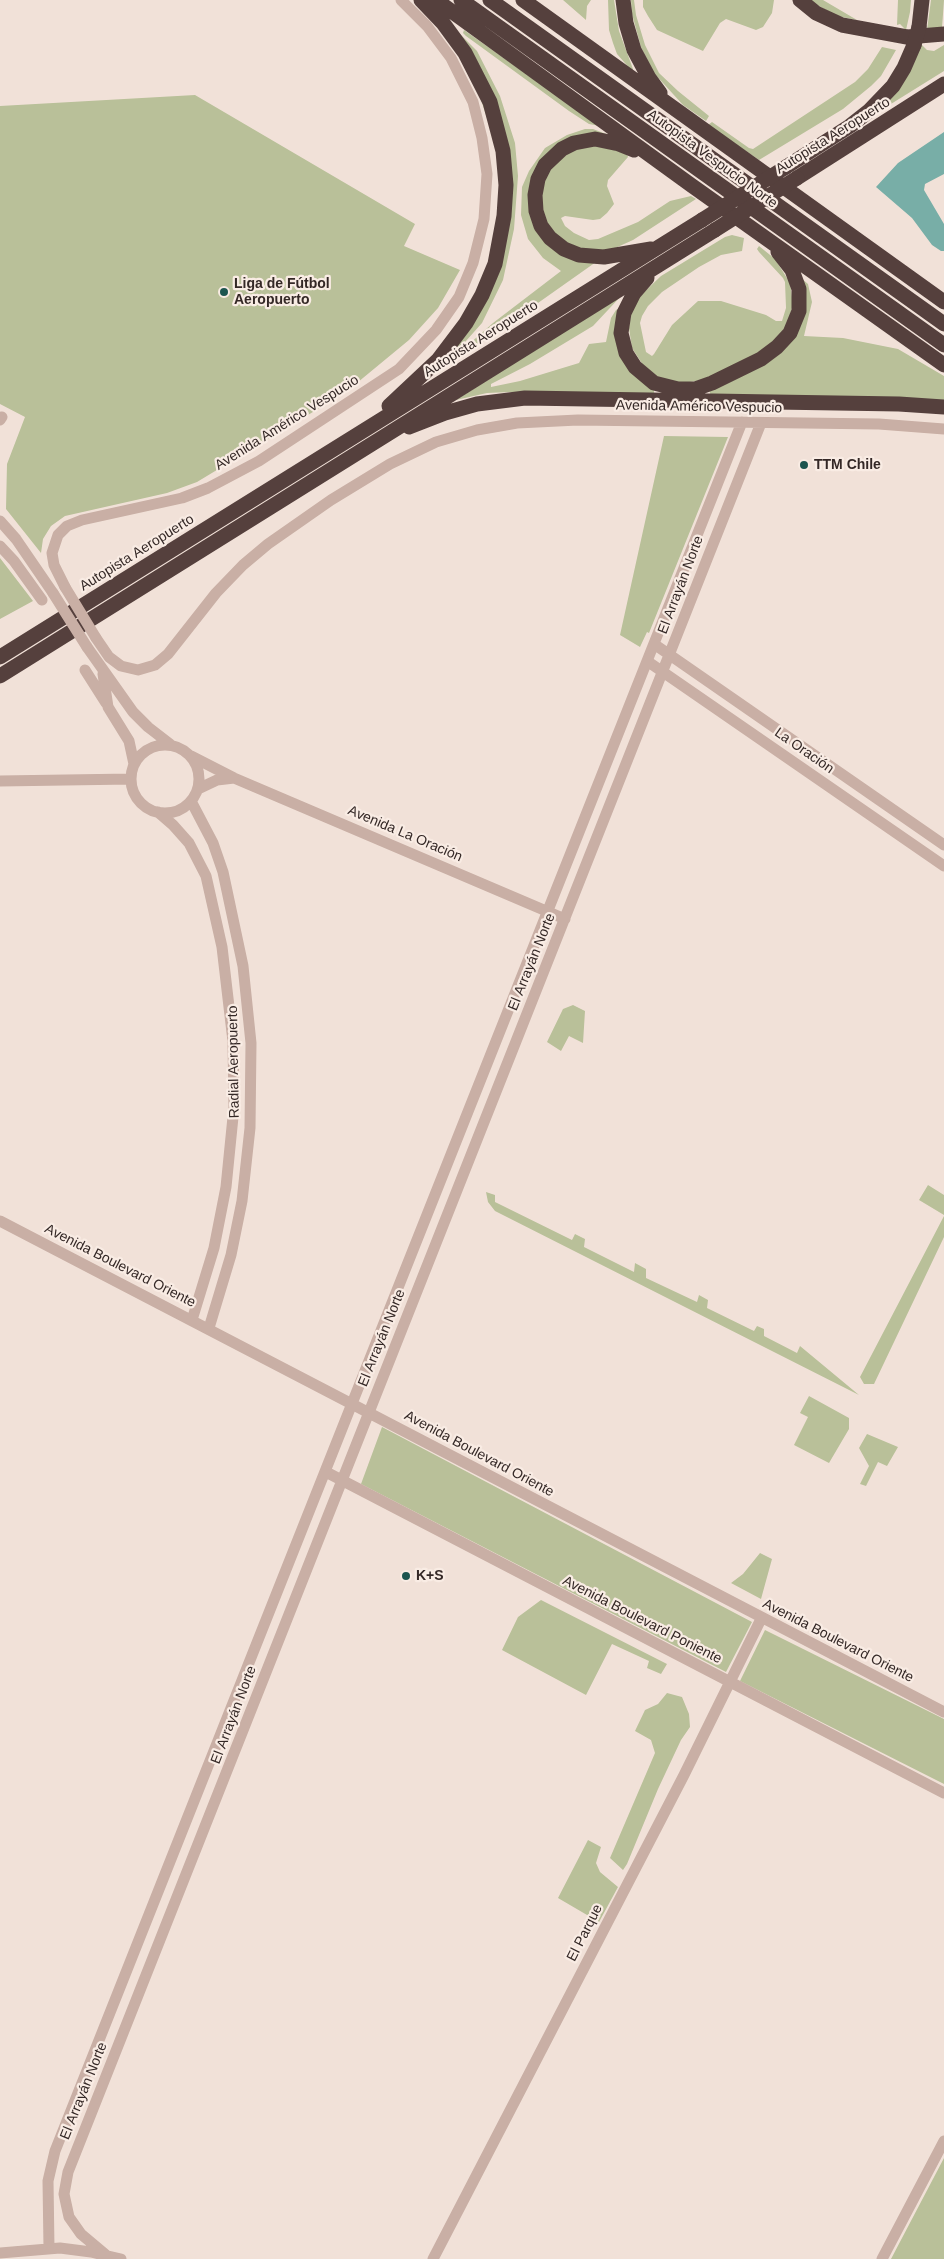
<!DOCTYPE html>
<meta charset="utf-8">
<style>
body{margin:0}
canvas{display:block;background:#f1e1d8}
</style>
<canvas width="944" height="2259"></canvas>
<script>
const c = document.querySelector('canvas').getContext('2d');
c.lineJoin = 'round';
function fill(path, color) {
  c.fillStyle = color;
  c.fill(path, 'evenodd');
}
function toPath(rows) {
  const path = new Path2D();
  for (const r of rows) {
    if (r.length === 3) {
      path.moveTo(r[0] + r[2], r[1]);
      path.arc(r[0], r[1], r[2], 0, 2 * Math.PI);
      continue;
    }
    path.moveTo(r[0], r[1]);
    for (let i = 2; i < r.length; i += 2) path.lineTo(r[i], r[i + 1]);
  }
  return path;
}
function stroke(path, color, width, dash) {
  c.strokeStyle = color;
  c.lineWidth = width;
  c.lineCap = dash ? 'butt' : 'round';
  c.setLineDash(dash || []);
  c.stroke(path);
}
function write(font, color, halo, rows, align = 'center') {
  c.font = font + ' Arial,sans-serif';
  c.lineWidth = 4.5;
  c.setLineDash([]);
  c.textBaseline = 'middle';
  c.strokeStyle = halo;
  c.fillStyle = color;
  for (const [text, x, y, turn = 0] of rows) {
    c.save();
    c.translate(x, y);
    c.rotate((+turn || 0) * Math.PI / 180);
    c.textAlign = isNaN(turn) ? turn : align;
    if (halo) c.strokeText(text, 0, 0);
    c.fillText(text, 0, 0);
    c.restore();
  }
}
fill(toPath([
 [563,0,591,0,587,6,586,20],
 [608,0,614,0,619,31,633,69,632,71,617,54,613,43,609,30],
 [631,0,634,0,636,15,645,45,659,73,678,91,709,116,706,121,683,105,653,72,641,47,632,14],
 [643,0,774,0,772,13,763,27,756,30,726,19,720,23,703,51,657,30,648,16,643,7],
 [808,0,823,0,857,20,837,16],
 [898,0,911,0,910,12,906,30,900,24,897,25],
 [931,0,944,0,942,28,927,30],
 [464,30,600,126,589,124,569,111,466,36,463,33],
 [459,33,477,51,500,96,515,143,518,176,514,229,503,280,482,323,457,351,450,353,472,323,510,188],
 [921,44,927,50,934,51,944,45,944,71,870,117],
 [882,47,896,50,881,76,871,86,843,109,759,160,708,125,712,122,749,148,753,149,855,82,868,69],
 [195,95,415,224,404,246,460,270,438,308,409,340,346,392,197,482,167,493,65,516,51,526,43,539,41,553,6,509,7,464,25,417,0,404,0,106],
 [593,129,609,135,552,150,535,221,596,262,453,363,452,359,493,323,561,271,543,258,528,239,521,215,522,187,529,171,545,148,567,135,585,129],
 [598,145,627,154,628,157,608,180,607,186,614,204,607,213,600,219,593,220,565,216,561,218,565,226,574,233,589,240,598,239,638,222,670,201,691,196,696,199,633,240,613,249,598,252,579,249,562,241,546,224,540,196,549,169,570,150],
 [732,235,744,238,742,251,721,255,699,267,662,292,648,306,642,316,640,323,646,352,652,356,654,354,672,325,698,301,721,301,766,315,776,321,782,321,786,308,785,282,783,278,759,252,757,249,759,246,775,259,790,283,793,304,786,329,764,350,703,380,683,383,659,378,643,365,632,348,629,328,631,313,636,300,661,276,725,237],
 [801,278,808,284,812,302,804,336,843,338,898,349,944,376,944,404,711,397,709,389,780,350],
 [623,294,593,326,530,364,491,384,491,387,520,381,579,363,589,344,606,342,611,318,616,310,621,307,618,326,654,386,654,394,510,392,487,393,456,400],
 [664,436,728,437,649,633,647,632,640,647,620,635],
 [0,558,33,601,0,619],
 [573,1005,585,1011,583,1043,569,1036,561,1051,547,1042,563,1009],
 [928,1185,944,1195,944,1215,919,1200],
 [486,1192,495,1195,495,1202,572,1240,575,1234,585,1239,584,1247,634,1272,635,1263,646,1269,646,1278,697,1302,699,1295,708,1300,707,1308,754,1331,757,1326,764,1329,764,1336,797,1353,800,1346,859,1395,495,1211,488,1202],
 [944,1216,944,1237,874,1384,864,1384,860,1377],
 [809,1396,849,1418,849,1429,829,1463,794,1445,808,1417,800,1413],
 [382,1427,752,1622,726,1672,361,1484],
 [867,1434,898,1447,887,1466,878,1462,866,1486,860,1484,869,1466,859,1448],
 [760,1553,772,1559,761,1599,731,1583,743,1574],
 [541,1600,667,1664,661,1674,647,1668,649,1661,612,1644,586,1695,502,1650,518,1617],
 [765,1630,944,1719,944,1784,740,1681],
 [667,1693,682,1697,689,1714,690,1727,681,1740,658,1789,627,1864,623,1870,610,1858,655,1753,651,1740,635,1731,645,1710,658,1704],
 [588,1840,601,1847,596,1863,600,1872,618,1887,599,1922,558,1898],
 [944,2158,944,2259,891,2259]
]), '#b9c099');
fill(toPath([
 [944,132,944,174,925,184,924,190,944,224,944,251,941,251,932,245,912,218,876,187,898,163]
]), '#78aea7');
stroke(toPath([
 [0,420,2,417],
 [0,521,16,539,53,593],
 [0,546,14,561,42,600],
 [65,587,54,565,52,553,58,535,67,526,82,520,182,498,208,488,259,461,399,369,436,330,459,297,473,263,484,219,487,174,482,138,473,102,451,58,427,26,401,0],
 [96,638,109,657,121,666,138,670,155,665,168,654,216,593,243,565,268,544,331,500,390,464,436,442,477,430,517,423,578,420,879,424,944,429],
 [654,644,944,845],
 [87,647,133,712,148,727,170,744],
 [647,661,944,866],
 [85,670,106,703],
 [103,674,108,707,129,741,134,764],
 [165,779,34],
 [191,756,234,778,565,919],
 [0,781,131,779],
 [198,789,217,780,234,778],
 [191,801,213,843,223,872,243,966,251,1043,250,1128,242,1201,231,1255,209,1328],
 [158,812,173,825,189,843,206,876,222,947,233,1041,234,1107,226,1187,214,1248,192,1320],
 [0,1221,944,1712],
 [326,1472,944,1793],
 [49,2248,48,2181,55,2151,742,422],
 [0,2253,60,2248,91,2252,121,2259],
 [106,2255,81,2234,69,2217,64,2194,68,2172,761,423],
 [433,2259,684,1775,761,1619],
 [882,2259,944,2141]
]), '#c9afa5', 11);
stroke(toPath([
 [436,0,691,185,944,365],
 [461,0,944,345],
 [490,0,944,324],
 [523,0,944,302],
 [623,0,626,23,634,50,649,78,660,93],
 [800,0,816,13,842,25,907,37,944,34],
 [919,27,922,0],
 [634,150,619,144,595,139,574,143,562,149,545,165,538,179,535,195,536,211,541,226,550,238,564,249,579,255,604,257,651,249],
 [786,167,850,126,869,111,893,86,904,68,914,45],
 [797,178,944,84],
 [647,278,634,293,624,313,621,333,626,353,635,367,654,383,678,389,695,389,712,383,761,359,777,347,790,333,799,311,799,289,792,270,778,252],
 [389,406,438,360,466,323,482,295,495,264,504,216,506,185,503,151,490,102,465,53,443,23,421,0],
 [409,427,445,413,477,404,525,398,899,404,944,407],
 [0,657,702,220],
 [0,676,715,230]
]), '#55403d', 15);
stroke(toPath([
 [65,587,96,638],
 [53,593,87,647]
]), '#c9afa5', 11);
stroke(toPath([
 [914,45,919,27],
 [702,220,786,167],
 [715,230,797,178]
]), '#55403d', 15);
for (const [x, y, r, color] of [
 [224,292,5,"#1c554f"],
 [804,465,5,"#1c554f"],
 [406,1576,5,"#1c554f"]
]) {
  const dot = new Path2D();
  dot.arc(x, y, r, 0, 2 * Math.PI);
  c.fillStyle = color;
  c.fill(dot);
  stroke(dot, '#f9ece4', 2);
}
write('14px', '#342826', '#f9ece4', [
 ["Autopista Aeropuerto",833,136,-32],
 ["Autopista Vespucio Norte",712,159,36],
 ["Autopista Aeropuerto",481,339,-32],
 ["Avenida Américo Vespucio",699,407,1],
 ["Avenida Américo Vespucio",287,423,-32],
 ["Autopista Aeropuerto",137,553,-32],
 ["El Arrayán Norte",681,585,-69],
 ["La Oración",804,751,35],
 ["Avenida La Oración",405,834,23],
 ["El Arrayán Norte",532,962,-68],
 ["Radial Aeropuerto",234,1062,-91],
 ["Avenida Boulevard Oriente",120,1266,27],
 ["El Arrayán Norte",382,1338,-68],
 ["Avenida Boulevard Oriente",479,1454,28],
 ["Avenida Boulevard Poniente",642,1620,27],
 ["Avenida Boulevard Oriente",838,1641,27],
 ["El Arrayán Norte",234,1715,-69],
 ["El Parque",585,1933,-63],
 ["El Arrayán Norte",84,2091,-68]
]);
write('bold 14px', '#342826', '#f9ece4', [
 ["Liga de Fútbol",234,284],
 ["Aeropuerto",234,300],
 ["TTM Chile",814,465],
 ["K+S",416,1576]
], 'left');
</script>
